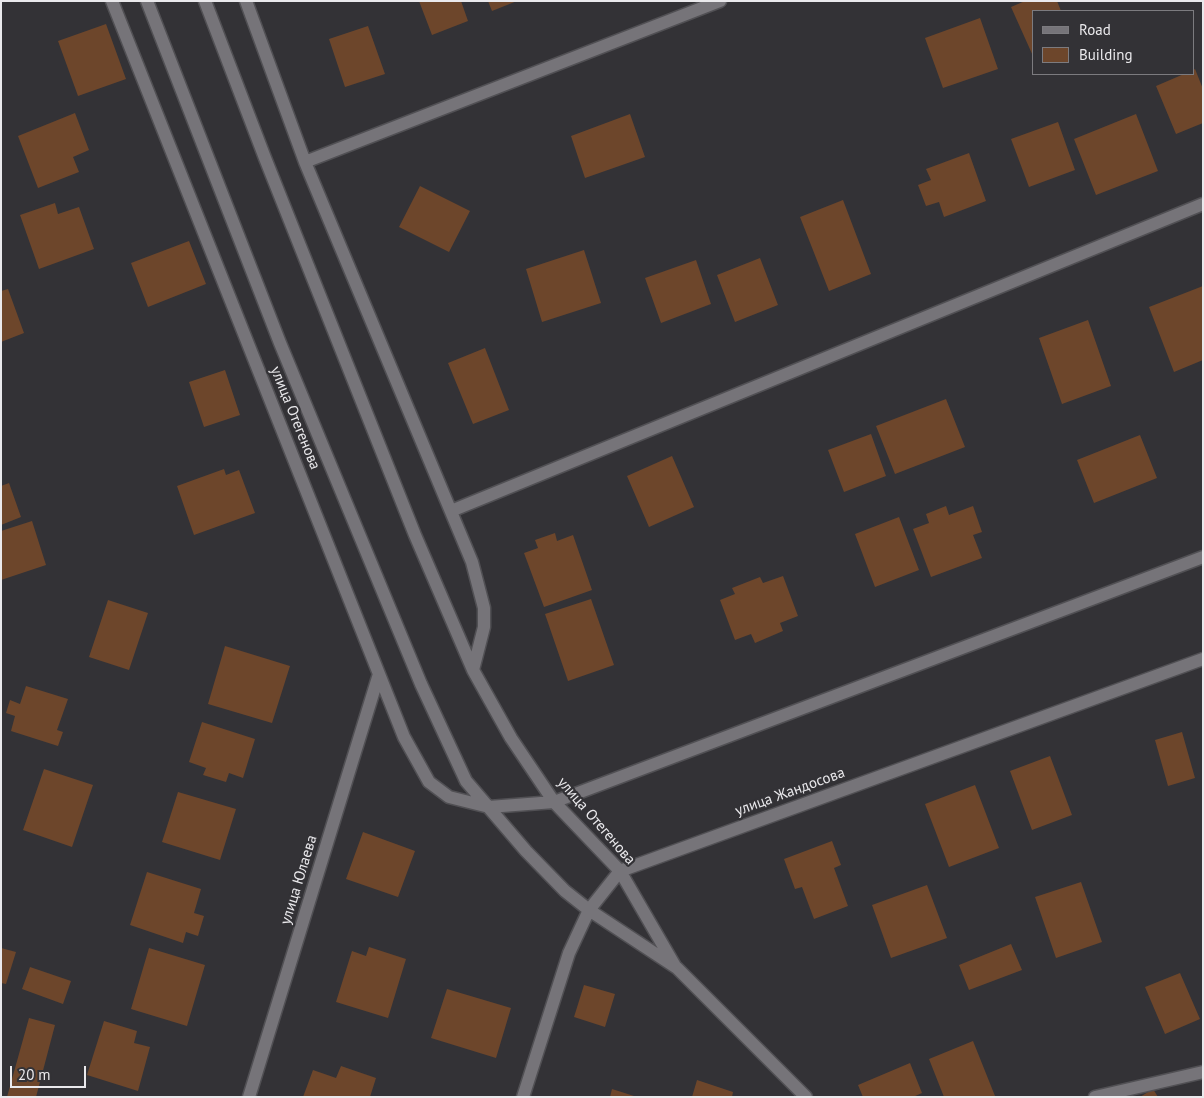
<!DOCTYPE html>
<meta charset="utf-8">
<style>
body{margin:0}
#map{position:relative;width:1204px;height:1098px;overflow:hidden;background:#333236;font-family:"PT Sans",sans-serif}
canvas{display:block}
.frame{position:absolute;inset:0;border:2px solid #eae9ec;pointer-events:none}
.legend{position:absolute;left:1032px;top:10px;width:162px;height:65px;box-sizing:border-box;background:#333236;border:1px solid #7c7b7f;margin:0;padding:6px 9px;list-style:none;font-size:15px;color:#eae9ec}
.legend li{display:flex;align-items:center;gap:10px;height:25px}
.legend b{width:25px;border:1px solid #7c7b7f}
.scale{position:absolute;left:10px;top:1066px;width:76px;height:22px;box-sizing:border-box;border:2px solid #eae9ec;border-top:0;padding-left:6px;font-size:15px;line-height:18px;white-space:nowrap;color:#eae9ec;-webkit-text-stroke:4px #333236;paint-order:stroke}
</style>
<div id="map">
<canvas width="1204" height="1098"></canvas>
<div class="frame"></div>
<ul class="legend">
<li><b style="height:6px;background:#767479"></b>Road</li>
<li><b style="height:14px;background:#6d462b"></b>Building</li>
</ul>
<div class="scale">20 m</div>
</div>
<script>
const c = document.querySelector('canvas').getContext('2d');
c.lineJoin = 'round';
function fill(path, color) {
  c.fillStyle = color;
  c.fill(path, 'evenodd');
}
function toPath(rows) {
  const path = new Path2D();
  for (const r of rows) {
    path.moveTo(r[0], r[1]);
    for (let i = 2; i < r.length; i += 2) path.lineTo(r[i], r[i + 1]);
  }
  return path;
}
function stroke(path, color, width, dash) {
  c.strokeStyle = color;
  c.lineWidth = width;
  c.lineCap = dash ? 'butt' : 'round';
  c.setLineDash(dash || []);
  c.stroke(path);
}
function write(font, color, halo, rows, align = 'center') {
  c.font = font + ' "PT Sans",sans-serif';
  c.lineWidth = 4.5;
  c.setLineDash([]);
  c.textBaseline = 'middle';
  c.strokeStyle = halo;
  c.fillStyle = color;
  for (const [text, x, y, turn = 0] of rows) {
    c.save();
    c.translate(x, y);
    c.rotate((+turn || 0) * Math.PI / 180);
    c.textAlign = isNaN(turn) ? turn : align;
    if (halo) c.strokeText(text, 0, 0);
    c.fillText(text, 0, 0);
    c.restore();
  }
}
fill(toPath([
 [419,1,461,1,468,21,432,35],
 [488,1,517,1,492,11],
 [1025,1,1057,1,1061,11,1033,11,1033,56,1011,7],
 [980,18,998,69,943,88,925,38],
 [106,24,126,79,78,96,58,41],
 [368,26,385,74,345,87,329,39],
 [1195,69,1203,89,1203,123,1176,134,1156,86,1184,74,1193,74,1193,70],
 [75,113,89,150,73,157,79,172,38,188,18,136],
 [630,114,645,157,585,178,571,136],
 [1136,114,1158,171,1096,195,1074,139],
 [1058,122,1075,170,1029,187,1011,139],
 [969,153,986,201,944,217,939,202,926,206,918,185,931,180,926,169],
 [420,186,470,211,449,252,399,227],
 [843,200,871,274,829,291,800,217],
 [55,203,58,214,79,207,94,249,39,269,20,215],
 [189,241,206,284,148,307,131,263],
 [584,250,601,303,542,322,526,269],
 [760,258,778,305,735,322,717,275],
 [696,260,711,304,661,323,645,278],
 [1203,286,1203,360,1174,372,1149,307],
 [8,289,24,333,1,342,1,291],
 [1088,320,1111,386,1062,404,1039,338],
 [485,348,509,410,473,424,448,363],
 [225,370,240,415,204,427,189,382],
 [946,399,965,447,895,474,876,426],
 [871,434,886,476,844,492,828,450],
 [1140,435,1157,478,1094,503,1077,460],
 [672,456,694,507,649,527,627,476],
 [224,469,226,475,239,470,255,513,194,535,177,486],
 [9,483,21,517,1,525,1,486],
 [946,506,949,515,973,506,982,532,973,535,982,558,931,577,913,529,929,523,926,514],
 [899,517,919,570,875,587,855,534],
 [32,521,46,565,1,580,1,531],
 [555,533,557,541,573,535,592,590,544,607,524,553,538,548,535,540],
 [783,576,798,616,780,623,783,631,755,643,751,634,735,640,720,600,735,594,732,588,760,577,763,583],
 [591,599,614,665,568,681,545,614],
 [108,600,148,613,129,670,89,657],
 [225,646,290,666,272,723,208,704],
 [26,686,68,699,57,730,63,732,58,746,11,731,15,716,6,713,10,700,20,704],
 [202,722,255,739,243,778,229,773,226,782,203,775,206,768,189,762],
 [1182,732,1195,778,1168,786,1155,740],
 [1050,756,1072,815,1032,830,1010,771],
 [44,769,93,785,72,847,23,830],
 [975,785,999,848,949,867,925,804],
 [178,792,236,809,220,860,162,842],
 [363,832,415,851,398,897,346,879],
 [832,841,841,865,834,868,848,906,814,919,802,887,795,889,784,859],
 [147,872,201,889,194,913,204,916,198,936,186,932,183,943,130,925],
 [1081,882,1102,942,1056,958,1035,897],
 [927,885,947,938,891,958,872,905],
 [1011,944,1022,970,969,990,959,965],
 [369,947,406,959,388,1018,336,1002,352,951,366,956],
 [1,948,16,952,6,984,1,983],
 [149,948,205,965,187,1026,131,1009],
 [30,967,71,981,63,1004,22,989],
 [1180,973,1200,1019,1165,1034,1145,987],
 [584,985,615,994,605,1027,574,1017],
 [447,989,511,1008,496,1058,431,1038],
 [29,1018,55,1025,36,1097,7,1097],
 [104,1021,137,1031,134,1043,150,1047,138,1091,87,1075],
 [973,1041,995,1096,944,1097,929,1059],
 [910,1063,922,1093,913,1097,863,1097,858,1085],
 [341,1066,376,1078,370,1097,303,1097,313,1070,336,1078],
 [697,1080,733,1092,732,1097,692,1097],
 [612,1089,634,1096,634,1097,610,1097],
 [1153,1089,1158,1097,1140,1097]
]), '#6d462b');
const minor = toPath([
 [112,1,404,737,429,782,449,797,489,807,554,802,1203,557],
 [147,1,280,343,421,684,466,781,526,851,565,891,589,910,677,968,806,1097],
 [205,1,265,158,415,535,473,670,511,738,554,802,620,871,675,966],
 [246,1,305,162,472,562,484,608,484,627,473,670],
 [305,162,720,1],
 [451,511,1203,204],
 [249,1097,379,674],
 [523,1097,569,953,589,910,620,871,1203,659],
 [1095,1097,1203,1072]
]);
stroke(minor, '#515054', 15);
stroke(minor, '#767479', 12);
write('15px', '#eae9ec', '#333236', [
 ["улица Отегенова",295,418,68],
 ["улица Жандосова",790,792,-20],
 ["улица Отегенова",596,821,49],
 ["улица Юлаева",299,880,-73]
]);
</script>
